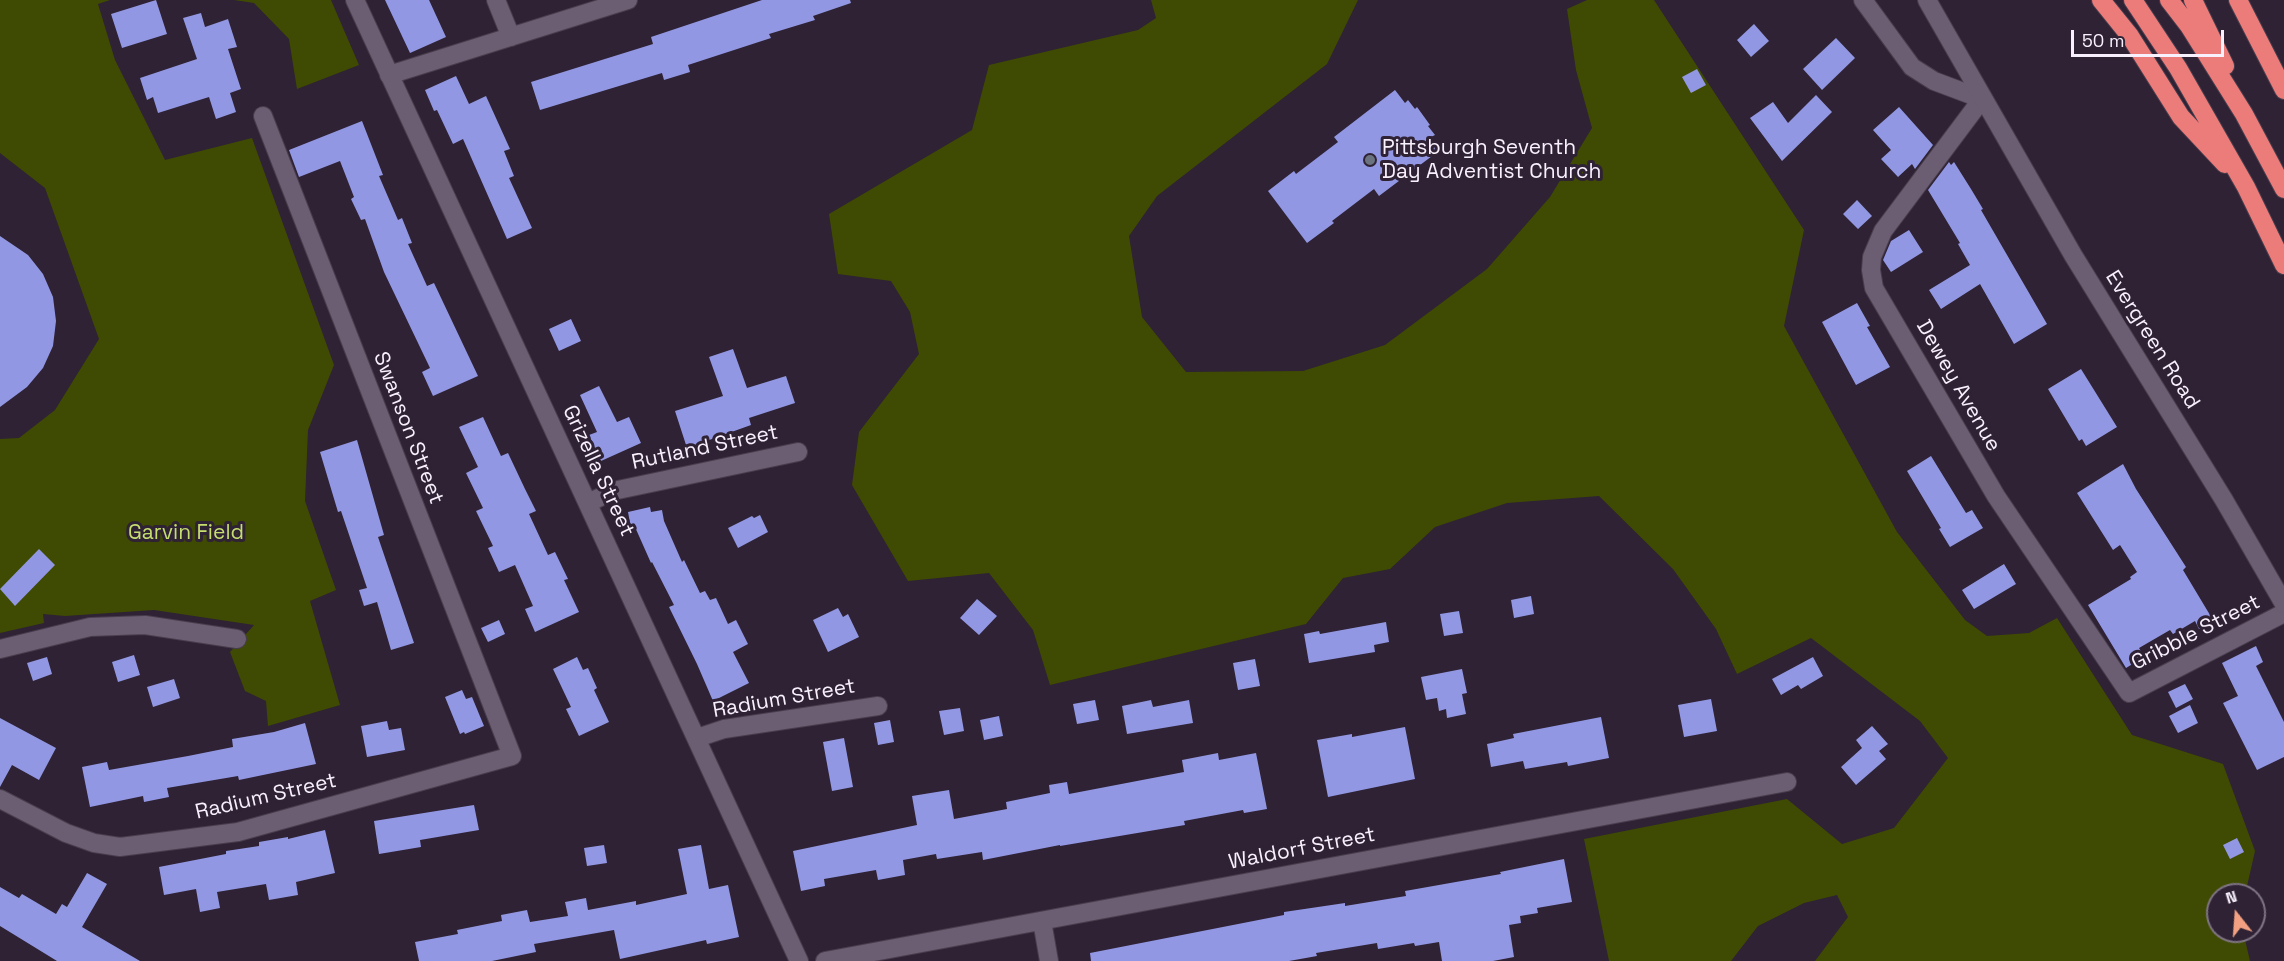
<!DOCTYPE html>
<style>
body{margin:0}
#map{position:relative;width:2284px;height:961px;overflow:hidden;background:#2e2234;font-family:"Space Grotesk",sans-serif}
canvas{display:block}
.north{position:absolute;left:2206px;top:883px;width:60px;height:60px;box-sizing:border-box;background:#2e2234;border:2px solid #7f7484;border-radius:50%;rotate:343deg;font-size:16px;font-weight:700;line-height:24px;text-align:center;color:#f8f0fc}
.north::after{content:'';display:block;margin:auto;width:21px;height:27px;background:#f2a081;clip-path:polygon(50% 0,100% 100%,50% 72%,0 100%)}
.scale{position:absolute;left:2071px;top:30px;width:153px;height:27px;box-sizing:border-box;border:3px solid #f8f0fc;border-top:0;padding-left:8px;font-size:18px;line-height:21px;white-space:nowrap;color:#f8f0fc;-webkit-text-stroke:4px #2e2234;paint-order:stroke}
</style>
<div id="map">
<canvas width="2284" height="961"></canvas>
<div class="north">N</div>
<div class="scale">50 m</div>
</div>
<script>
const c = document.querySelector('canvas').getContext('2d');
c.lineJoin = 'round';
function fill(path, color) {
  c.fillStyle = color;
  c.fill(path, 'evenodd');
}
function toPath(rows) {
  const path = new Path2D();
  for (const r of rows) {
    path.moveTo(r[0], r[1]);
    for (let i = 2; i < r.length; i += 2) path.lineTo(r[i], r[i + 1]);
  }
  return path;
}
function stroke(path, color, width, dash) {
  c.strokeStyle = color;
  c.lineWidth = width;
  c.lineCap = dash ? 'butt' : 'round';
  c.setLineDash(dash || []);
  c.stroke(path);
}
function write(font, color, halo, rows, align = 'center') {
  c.font = font + ' "Space Grotesk",sans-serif';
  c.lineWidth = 6;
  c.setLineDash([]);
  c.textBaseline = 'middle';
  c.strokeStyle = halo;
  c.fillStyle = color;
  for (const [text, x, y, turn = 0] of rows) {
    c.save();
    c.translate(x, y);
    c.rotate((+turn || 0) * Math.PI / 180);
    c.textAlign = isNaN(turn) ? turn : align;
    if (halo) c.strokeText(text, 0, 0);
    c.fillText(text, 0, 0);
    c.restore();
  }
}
fill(toPath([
 [0,0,110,0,98,4,115,60,165,160,252,138,334,365,308,430,305,501,336,590,310,601,340,705,268,726,266,701,245,691,230,652,254,625,154,610,65,616,43,614,44,623,0,633,0,439,19,438,55,410,99,339,45,188,0,153],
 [234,0,331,0,359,65,297,89,289,39,254,3],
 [1151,0,1358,0,1327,64,1157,196,1129,236,1142,317,1186,372,1303,371,1385,345,1487,269,1550,197,1592,128,1576,70,1567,9,1587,0,1654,0,1804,230,1784,326,1897,532,1965,620,1987,636,2029,633,2057,618,2132,735,2223,764,2255,851,2245,895,2218,895,2218,931,2243,931,2250,961,1815,961,1848,917,1837,895,1804,903,1758,926,1731,961,1609,961,1584,839,1787,799,1842,844,1894,828,1948,758,1920,721,1811,638,1737,674,1716,629,1673,569,1599,496,1507,503,1435,527,1390,569,1343,578,1306,624,1050,685,1033,630,989,573,908,581,852,485,859,432,919,354,910,312,891,281,838,274,829,214,972,130,989,65,1138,30,1156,18]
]), '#3f4b02');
fill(toPath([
 [156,0,167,34,122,48,111,14],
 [385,0,429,0,446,37,410,53],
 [762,0,850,0,851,3,813,16,815,20,769,34,771,38,688,65,690,72,664,80,662,73,540,110,531,82,653,44,651,37],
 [201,13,205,27,228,19,237,47,228,49,241,89,230,93,236,112,216,119,209,97,158,113,153,97,147,100,140,78,197,59,183,18],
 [1754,24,1769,41,1751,57,1737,40],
 [1836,38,1855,58,1822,90,1803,69],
 [1697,69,1706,85,1691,93,1682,77],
 [456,76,469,104,486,96,510,149,504,151,514,176,509,178,532,228,507,239,463,139,453,144,437,110,434,111,425,90],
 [1395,90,1405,103,1408,100,1415,109,1417,107,1430,125,1428,126,1435,135,1431,137,1440,150,1379,196,1374,189,1332,221,1334,223,1307,243,1268,191,1294,171,1296,174,1338,142,1334,137],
 [1816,95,1832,112,1782,161,1750,118,1773,102,1788,123],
 [1899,107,1933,145,1915,169,1912,164,1898,177,1881,159,1891,150,1873,130],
 [362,121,383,175,379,176,398,220,402,218,412,243,408,244,427,286,434,283,478,376,433,396,422,372,430,368,384,272,365,219,361,220,351,199,354,197,340,161,299,177,289,150],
 [1949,162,1951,165,1954,162,1971,189,1983,209,1981,210,2047,324,2014,344,1980,284,1941,309,1929,290,1970,265,1958,244,1960,243,1928,190],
 [1857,200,1872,216,1858,229,1843,214],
 [1909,230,1923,252,1891,272,1883,260,1891,241],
 [0,236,28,255,43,274,53,297,56,321,53,346,43,368,27,387,0,407],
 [1857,303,1870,326,1867,327,1890,367,1856,385,1822,322],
 [571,319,581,341,559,351,549,329],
 [733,349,747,388,786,376,795,403,749,418,751,425,687,448,675,411,723,396,709,357],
 [2081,369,2117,427,2086,446,2082,439,2079,441,2048,389],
 [599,386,617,422,629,417,641,443,601,461,589,435,597,432,580,395],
 [483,417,501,456,508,453,525,489,536,511,529,514,548,555,555,552,568,579,564,580,579,612,535,632,525,609,533,606,515,565,499,572,488,548,493,546,476,511,483,508,466,473,478,467,459,427],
 [357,440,384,535,378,537,414,643,391,650,377,602,364,606,359,590,367,588,341,511,338,512,320,452],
 [1931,456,1966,513,1972,510,1983,528,1950,547,1939,529,1941,528,1907,471],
 [2123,464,2136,489,2186,567,2183,570,2213,620,2199,629,2195,621,2173,634,2170,630,2139,648,2144,657,2126,668,2088,605,2131,579,2130,577,2137,572,2120,545,2113,550,2077,493],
 [650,507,651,512,662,510,664,521,682,562,684,560,700,593,705,591,710,600,716,598,728,624,736,620,748,644,733,652,749,683,713,701,697,664,669,607,674,605,652,562,651,563,635,527,631,528,628,512],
 [760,515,768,532,738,548,728,528,752,516,754,518],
 [39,549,55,565,15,606,0,589],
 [2004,564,2016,584,1974,609,1962,590],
 [1531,596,1534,614,1514,618,1511,600],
 [977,599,997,616,979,635,960,618],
 [838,608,843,617,848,614,859,637,828,652,813,620],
 [1459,611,1463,633,1444,636,1440,614],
 [499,620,505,634,488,642,481,628],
 [1386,622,1389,642,1374,645,1375,652,1309,663,1304,634,1319,631,1320,634],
 [2256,646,2263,662,2256,666,2284,722,2284,757,2257,770,2223,703,2238,696,2222,663],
 [134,655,140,675,118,682,112,662],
 [47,657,52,674,33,681,27,663],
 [577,657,583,670,588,668,597,688,594,690,609,722,579,736,566,709,571,707,553,669],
 [1813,657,1823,676,1801,689,1798,685,1781,695,1772,679],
 [1255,659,1260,686,1238,690,1233,663],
 [1462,669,1467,693,1462,694,1466,714,1447,718,1446,709,1439,711,1437,698,1426,700,1421,677],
 [174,679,180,698,153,707,147,687],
 [2185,684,2193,699,2176,708,2168,692],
 [462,690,466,699,472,697,484,726,465,734,464,732,460,734,445,697],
 [1711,699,1717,731,1684,737,1678,705],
 [1095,700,1099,720,1077,724,1073,704],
 [1151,700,1153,707,1189,700,1193,723,1127,734,1122,706],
 [2190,705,2198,723,2178,733,2169,716],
 [960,708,964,731,944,735,939,711],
 [999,716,1003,736,984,740,980,720],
 [1601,717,1609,758,1568,766,1567,762,1525,769,1523,761,1491,767,1487,744,1514,738,1513,734],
 [0,718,56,748,39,780,12,765,0,787],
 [890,720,894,742,878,745,874,723],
 [387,721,389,730,401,728,405,750,367,757,361,726],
 [305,723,316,764,239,780,238,776,167,788,169,797,144,802,143,796,90,807,82,767,107,762,109,770,188,756,233,747,232,739,274,732],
 [1872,726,1888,744,1879,751,1886,759,1856,785,1841,767,1862,748,1856,740],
 [1405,727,1415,779,1328,797,1317,740,1352,734,1352,737],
 [844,738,853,787,832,791,823,742],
 [1218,753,1219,760,1256,753,1267,809,1244,813,1243,810,1184,821,1185,825,1060,846,1060,845,983,860,982,852,937,859,936,854,903,860,905,875,878,880,876,870,824,879,825,886,801,891,793,851,917,825,912,796,949,790,954,819,1007,809,1006,802,1050,793,1049,785,1067,782,1069,794,1184,772,1182,760],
 [474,805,479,830,420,840,421,847,379,854,374,821],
 [325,830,335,873,296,882,298,895,269,900,266,884,217,892,220,908,200,912,196,889,164,895,159,867,226,854,226,851,259,846,259,842,288,837,288,839],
 [2237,838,2244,852,2230,859,2223,845],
 [604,845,607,863,587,866,584,848],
 [701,845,709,889,728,885,739,937,707,944,706,940,620,959,614,930,534,944,536,952,492,961,419,961,415,942,458,934,457,930,502,921,501,915,527,910,530,922,568,916,565,902,586,898,588,910,636,901,636,905,687,894,678,849],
 [1564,859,1572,902,1537,908,1538,913,1520,916,1521,923,1509,925,1514,957,1493,961,1442,961,1439,942,1415,946,1414,943,1378,949,1377,943,1316,953,1317,956,1289,961,1091,961,1090,953,1284,915,1284,912,1345,903,1345,906,1406,896,1405,891,1501,874,1500,872],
 [87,873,107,884,82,927,140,961,57,961,0,926,0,887,19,898,22,894,56,914,62,904,67,907]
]), '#9297e3');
const street = toPath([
 [355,0,799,961],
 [496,0,511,37],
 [1863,0,1912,67,1934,81,1982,99,1883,231,1872,257,1871,270,1874,288,1996,496,2129,693,2284,613],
 [389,75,628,0],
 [588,503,613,491,798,452],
 [0,649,90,627,145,625,237,639],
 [697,738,724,729,878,706],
 [0,799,66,833,94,843,120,847,238,832,512,756,263,116],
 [1042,921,1049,961],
 [825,961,1787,782]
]);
const secondary = toPath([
 [1927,0,2073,255,2224,500,2284,604]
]);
const highway = toPath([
 [2101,0,2130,36,2181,117,2225,164],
 [2133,0,2178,68,2246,187,2284,265],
 [2169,0,2189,26,2244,114,2284,189],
 [2193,0,2225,66],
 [2238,0,2284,90]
]);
stroke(street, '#483d4d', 20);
stroke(secondary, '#483d4d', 20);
stroke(highway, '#483d4d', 20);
stroke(street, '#6b5d72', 18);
stroke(secondary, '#6b5d72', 18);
stroke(highway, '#ec7c7a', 18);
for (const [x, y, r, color] of [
 [1370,160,6,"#6b7280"]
]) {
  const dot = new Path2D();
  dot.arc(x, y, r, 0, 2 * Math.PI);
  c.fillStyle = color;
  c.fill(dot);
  stroke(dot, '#2e2234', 2);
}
write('21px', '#f8f0fc', '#2e2234', [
 ["Pittsburgh Seventh",1382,148],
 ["Day Adventist Church",1382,172]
], 'left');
write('21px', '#f8f0fc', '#2e2234', [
 ["Evergreen Road",2152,340,58],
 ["Dewey Avenue",1958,386,60],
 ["Swanson Street",408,428,69],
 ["Rutland Street",705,448,-12],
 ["Grizella Street",598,471,65],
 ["Gribble Street",2196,633,-27],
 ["Radium Street",784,699,-10],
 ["Radium Street",266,797,-13],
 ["Waldorf Street",1302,849,-11]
]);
write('21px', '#c5de6f', '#2e2234', [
 ["Garvin Field",186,533]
]);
</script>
